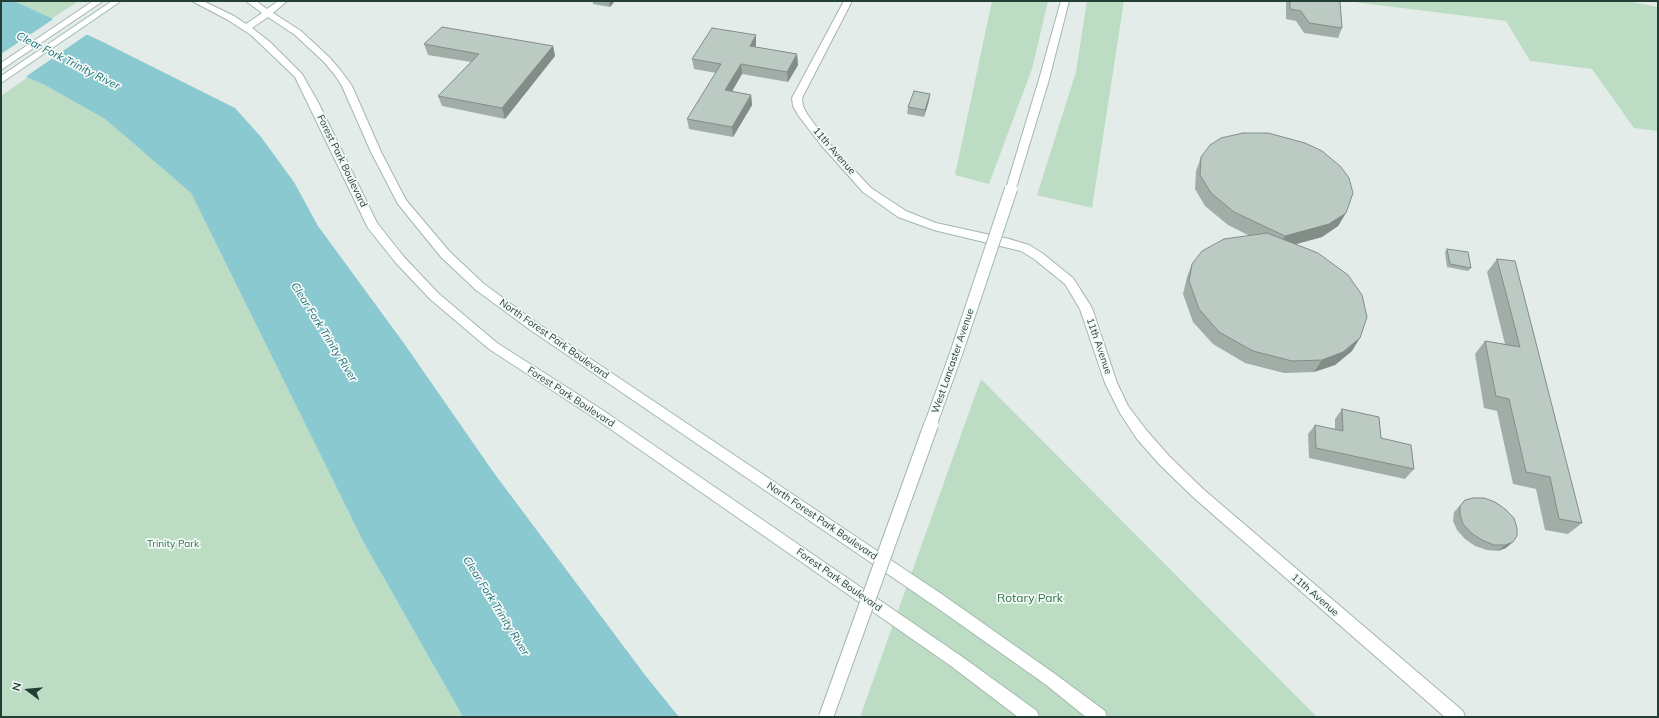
<!DOCTYPE html>
<style>
body{margin:0}
#map{position:relative;width:1659px;height:718px;overflow:hidden;background:#e3ece8;font-family:Mulish,sans-serif}
canvas{display:block}
.frame{position:absolute;inset:0;border:2px solid #223e35;pointer-events:none}
.north{position:absolute;left:8px;top:670px;width:40px;height:40px;-webkit-text-stroke:3px #f3f9f6;paint-order:stroke;rotate:286deg;font-size:11px;font-weight:700;line-height:16px;text-align:center;color:#223e35}
.north::after{content:'';display:block;margin:auto;width:14px;height:18px;background:#223e35;clip-path:polygon(50% 0,100% 100%,50% 72%,0 100%)}
</style>
<div id="map">
<canvas width="1659" height="718"></canvas>
<div class="frame"></div>
<div class="north">N</div>
</div>
<script>
const c = document.querySelector('canvas').getContext('2d');
c.lineJoin = 'round';
function fill(path, color) {
  c.fillStyle = color;
  c.fill(path, 'evenodd');
}
function toPath(rows) {
  const path = new Path2D();
  for (const r of rows) {
    path.moveTo(r[0], r[1]);
    for (let i = 2; i < r.length; i += 2) path.lineTo(r[i], r[i + 1]);
  }
  return path;
}
function stroke(path, color, width, dash) {
  c.strokeStyle = color;
  c.lineWidth = width;
  c.lineCap = dash ? 'butt' : 'round';
  c.setLineDash(dash || []);
  c.stroke(path);
}
function write(font, color, halo, rows, align = 'center') {
  c.font = font + ' Mulish,sans-serif';
  c.lineWidth = 3.5;
  c.setLineDash([]);
  c.textBaseline = 'middle';
  c.strokeStyle = halo;
  c.fillStyle = color;
  for (const [text, x, y, turn = 0] of rows) {
    c.save();
    c.translate(x, y);
    c.rotate((+turn || 0) * Math.PI / 180);
    c.textAlign = isNaN(turn) ? turn : align;
    if (halo) c.strokeText(text, 0, 0);
    c.fillText(text, 0, 0);
    c.restore();
  }
}
fill(toPath([
 [1,1,79,1,1,51],
 [992,1,1048,1,1032,69,989,184,955,175],
 [1087,1,1124,1,1092,208,1037,195,1076,72],
 [1346,1,1627,1,1658,7,1658,131,1634,128,1592,69,1530,61,1506,21],
 [28,77,43,84,105,119,191,193,364,543,463,717,1,717,1,96],
 [981,379,1317,717,860,717]
]), '#bcddc3');
fill(toPath([
 [1,1,14,1,103,42,235,108,261,137,294,182,318,226,403,342,494,473,645,675,679,717,463,717,364,543,191,193,105,119,43,84,1,66]
]), '#8bc9d1');
fill(toPath([
 [55,18,89,33,24,78,1,68,1,54]
]), '#e3ece8');
const street = toPath([
 [844,1,852,1,802,98,803,106,807,114,827,141,871,188,906,211,936,223,1009,239,1029,245,1042,253,1073,278,1092,308,1117,383,1128,406,1147,431,1169,456,1203,489,1463,711,1465,717,1445,717,1193,497,1159,464,1137,439,1120,413,1105,383,1080,309,1065,284,1034,259,1021,251,934,230,898,217,863,192,821,145,798,115,793,106,792,98,844,1]
]);
const secondary = toPath([
 [93,1,103,1,1,70,1,63,93,1],
 [112,1,121,1,1,83,1,76,112,1],
 [192,1,203,1,234,16,246,24,262,13,246,1,256,1,267,9,278,1,287,1,273,13,301,31,330,58,341,71,352,86,381,152,406,200,449,251,484,284,537,323,943,595,1055,674,1105,711,1107,717,1086,717,1045,684,933,605,529,329,476,290,441,257,398,204,371,152,342,86,335,75,324,62,295,35,268,17,252,28,270,42,302,74,319,104,377,223,404,257,438,293,497,343,601,409,961,656,1037,711,1039,717,1018,717,951,666,593,417,489,349,430,299,396,263,368,228,295,77,251,35,228,20,192,1],
 [1061,1,1069,1,1048,83,1017,185,1012,188,1007,185,1038,83,1061,1]
]);
stroke(street, '#a5b4af', 2);
stroke(secondary, '#a1b8af', 2);
fill(street, '#fff');
fill(secondary, '#fff');
const secondaryBridgeFar2 = toPath([
 [1010,190,1012,185]
]);
const secondaryBridgeFar1 = toPath([
 [930,426,957,351,1011,189]
]);
const secondaryBridge = toPath([
 [826,717,931,425]
]);
stroke(secondaryBridgeFar2, '#a1b8af', 10, []);
stroke(secondaryBridgeFar1, '#a1b8af', 14, []);
stroke(secondaryBridge, '#a1b8af', 16, []);
stroke(secondaryBridgeFar2, '#fff', 9);
stroke(secondaryBridgeFar1, '#fff', 12);
stroke(secondaryBridge, '#fff', 14);
fill(toPath([
 [593,1,615,1,610,7,593,4],
 [1286,1,1336,1,1342,28,1338,38,1304,33,1296,21,1286,19],
 [424,44,553,46,555,56,505,119,442,106,438,96,471,62,428,55],
 [756,45,755,47,797,54,798,65,788,82,742,74,732,91,751,95,752,105,733,137,689,129,687,119,716,73,694,69,692,59],
 [929,101,924,117,907,114,908,107],
 [1201,157,1346,213,1338,226,1322,237,1296,244,1352,351,1335,365,1314,372,1284,373,1245,363,1213,344,1193,322,1183,294,1187,277,1192,264,1250,236,1228,225,1205,206,1195,189,1196,171],
 [1447,249,1471,268,1468,271,1447,267,1445,252],
 [1497,259,1582,523,1568,534,1545,530,1536,489,1513,484,1497,411,1484,408,1475,354,1485,341,1505,344,1487,272],
 [1342,409,1381,438,1414,469,1405,479,1309,458,1308,434,1315,425,1335,430,1335,419],
 [1484,498,1506,548,1498,551,1487,550,1475,546,1465,539,1457,530,1453,521,1454,512,1465,500]
]), '#a1aea8');
fill(toPath([
 [609,1,615,1,610,7],
 [756,35,756,45,751,56,750,46],
 [553,46,555,56,505,119,502,108],
 [797,54,798,65,788,82,787,72],
 [741,64,742,74,727,100,725,90],
 [930,94,929,101,924,117,925,110],
 [751,95,752,105,733,137,732,127],
 [1346,213,1338,226,1322,237,1278,249,1285,236],
 [1360,338,1352,351,1335,365,1314,372,1322,360],
 [1513,542,1506,548,1498,551,1505,545]
]), '#838d88');
const building = toPath([
 [1290,1,1336,1,1340,2,1342,28,1309,23,1301,11,1290,9,1290,1],
 [442,27,553,46,502,108,438,96,479,54,424,44,442,27],
 [712,28,756,35,750,46,797,54,787,72,741,64,725,90,751,95,732,127,687,119,721,64,692,59,712,28],
 [914,91,930,94,925,110,908,107,914,91],
 [1243,133,1268,133,1305,143,1322,151,1340,166,1349,178,1353,193,1346,213,1329,224,1285,236,1234,212,1211,193,1200,175,1201,157,1210,145,1221,138,1243,133],
 [1267,233,1318,253,1348,275,1362,295,1367,317,1360,338,1343,352,1322,360,1292,361,1253,351,1219,332,1199,309,1189,281,1192,264,1202,251,1224,239,1267,233],
 [1447,249,1468,252,1471,268,1450,264,1447,249],
 [1497,259,1515,261,1582,523,1559,519,1550,477,1526,472,1509,399,1496,396,1485,341,1520,347,1497,259],
 [1342,409,1379,417,1381,438,1411,445,1414,469,1316,448,1315,425,1343,431,1342,409],
 [1473,498,1484,498,1495,502,1505,509,1514,518,1517,528,1517,536,1513,542,1505,545,1494,545,1482,540,1471,533,1463,524,1460,515,1460,506,1465,500,1473,498]
]);
fill(building, '#bbcac3');
stroke(building, '#838d88', 1);
write('10px', '#223e35', '#f3f9f6', [
 ["11th Avenue",834,151,49],
 ["Forest Park Boulevard",342,161,64],
 ["North Forest Park Boulevard",554,339,35],
 ["11th Avenue",1099,346,71],
 ["West Lancaster Avenue",953,361,-71],
 ["Forest Park Boulevard",571,397,33],
 ["North Forest Park Boulevard",822,521,34],
 ["Forest Park Boulevard",839,580,35],
 ["11th Avenue",1315,595,41]
]);
write('10px', '#2d7446', '#f3f9f6', [
 ["Trinity Park",173,544]
]);
write('italic 11px', '#1d6e79', '#f3f9f6', [
 ["Clear Fork Trinity River",68,61,27],
 ["Clear Fork Trinity River",324,332,58],
 ["Clear Fork Trinity River",496,606,58]
]);
write('12px', '#2d7446', '#f3f9f6', [
 ["Rotary Park",1030,598]
]);
</script>
